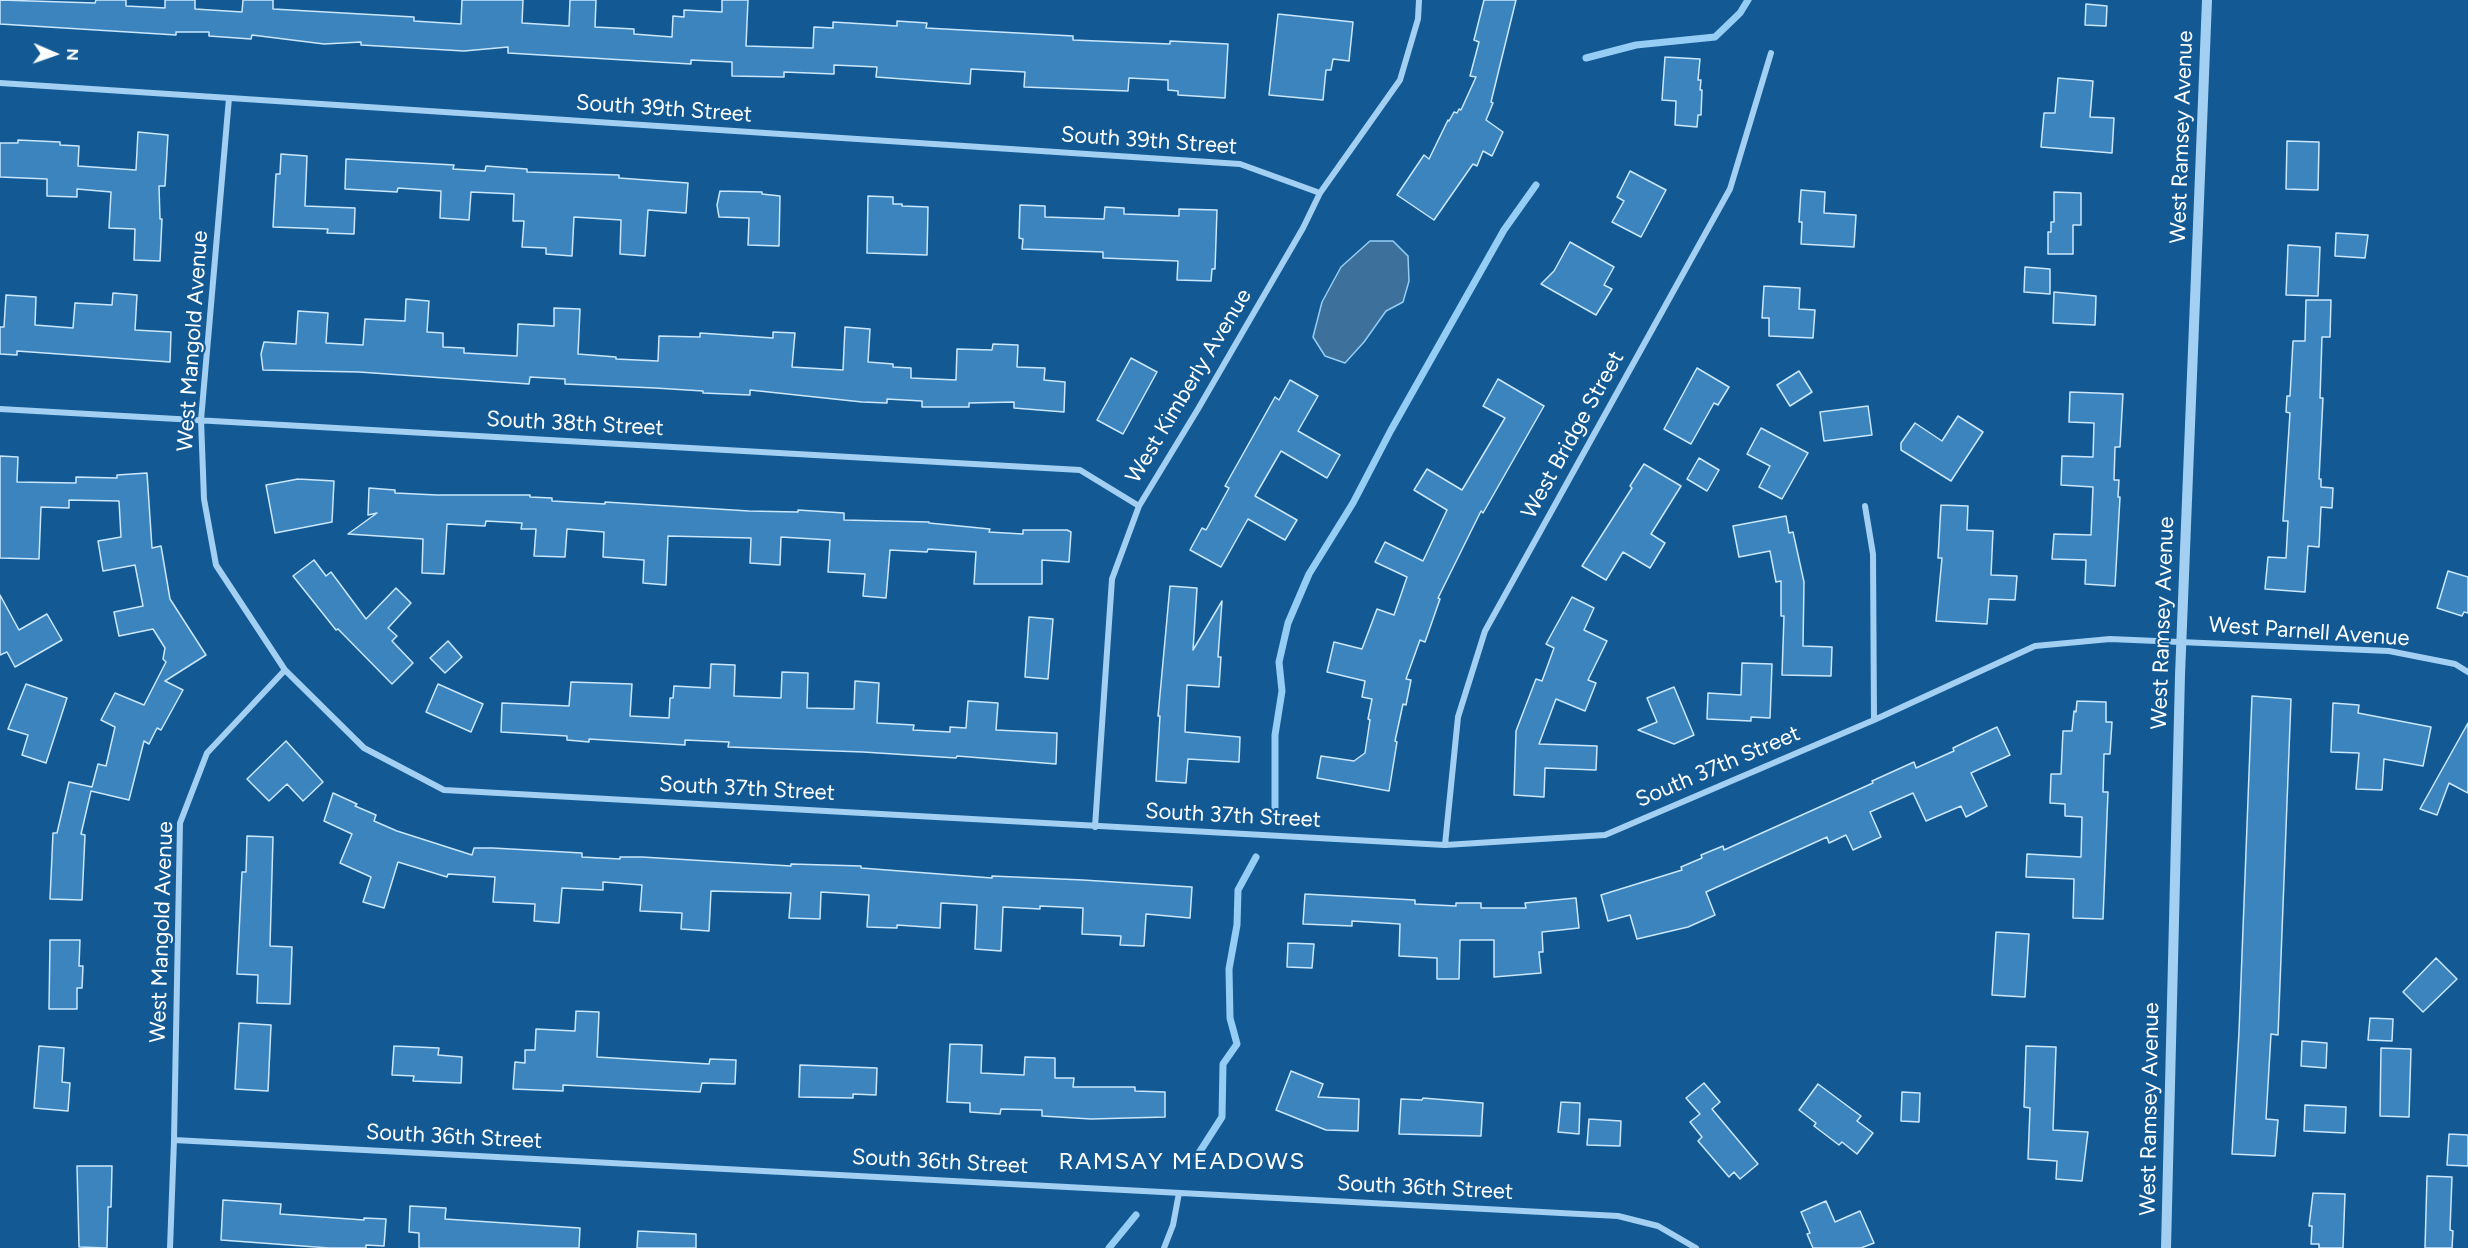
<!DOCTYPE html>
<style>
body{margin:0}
#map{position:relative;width:2468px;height:1248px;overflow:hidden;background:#135a95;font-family:Figtree,sans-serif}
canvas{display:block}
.north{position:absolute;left:24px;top:24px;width:60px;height:60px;-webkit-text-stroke:4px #135a95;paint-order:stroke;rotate:92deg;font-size:16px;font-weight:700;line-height:24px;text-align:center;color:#fff}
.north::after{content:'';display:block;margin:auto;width:21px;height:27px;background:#fff;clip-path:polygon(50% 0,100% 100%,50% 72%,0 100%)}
</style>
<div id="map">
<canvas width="2468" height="1248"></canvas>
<div class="north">N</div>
</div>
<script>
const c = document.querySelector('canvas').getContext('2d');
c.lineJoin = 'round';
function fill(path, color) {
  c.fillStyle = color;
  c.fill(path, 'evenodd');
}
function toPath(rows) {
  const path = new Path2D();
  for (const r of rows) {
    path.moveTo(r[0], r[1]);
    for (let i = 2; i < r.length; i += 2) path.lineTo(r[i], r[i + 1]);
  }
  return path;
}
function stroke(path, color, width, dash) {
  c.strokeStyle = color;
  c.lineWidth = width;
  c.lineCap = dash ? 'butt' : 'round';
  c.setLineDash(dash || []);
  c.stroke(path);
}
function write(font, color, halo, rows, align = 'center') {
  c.font = font + ' Figtree,sans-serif';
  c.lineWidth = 4.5;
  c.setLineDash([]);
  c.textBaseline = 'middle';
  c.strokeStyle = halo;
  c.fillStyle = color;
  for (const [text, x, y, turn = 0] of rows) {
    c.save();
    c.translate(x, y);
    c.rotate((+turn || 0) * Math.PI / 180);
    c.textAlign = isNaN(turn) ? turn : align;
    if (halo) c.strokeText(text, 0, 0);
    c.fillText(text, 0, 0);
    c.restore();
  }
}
const water = toPath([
 [1370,241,1393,241,1408,256,1409,281,1403,302,1386,311,1364,342,1345,363,1325,356,1313,337,1322,302,1341,267,1370,241]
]);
fill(water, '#3d709a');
stroke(water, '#95cdf5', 1.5);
stroke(toPath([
 [1586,58,1636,45,1715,37,1740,13,1748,0],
 [1275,810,1275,735,1282,691,1279,662,1288,623,1309,574,1353,503,1391,430,1504,230,1536,185],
 [1197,1156,1222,1117,1223,1064,1237,1044,1230,1018,1229,969,1237,925,1238,890,1256,857],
 [1109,1248,1136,1215]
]), '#95cdf5', 7);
const building = toPath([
 [0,0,95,3,96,0,126,0,126,6,165,8,165,0,195,0,195,9,242,12,243,0,273,0,273,9,414,17,414,21,461,24,462,0,523,0,522,23,569,26,570,0,596,0,595,27,634,29,634,34,672,37,673,16,684,17,684,10,722,12,722,0,748,0,746,46,813,48,814,27,833,28,833,22,897,26,897,21,927,23,926,28,1073,36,1073,40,1170,44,1170,41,1228,44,1225,98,1178,95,1178,91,1168,90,1168,80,1129,78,1128,91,1024,87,1025,72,971,69,970,84,876,77,877,67,834,65,834,74,784,72,784,77,732,76,732,62,691,60,691,64,508,53,508,47,464,51,361,45,361,42,324,44,252,35,251,39,209,36,209,32,176,32,176,35,0,24,0,0],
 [1484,0,1516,0,1491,102,1493,103,1486,120,1503,132,1492,156,1483,151,1477,166,1473,164,1434,220,1397,195,1424,155,1429,159,1448,120,1449,121,1454,112,1457,113,1459,109,1461,110,1476,77,1470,76,1479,42,1474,40,1484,0],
 [2086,4,2107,6,2106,26,2085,25,2086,4],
 [1278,14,1353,22,1349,61,1333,59,1331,70,1326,70,1323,100,1269,95,1278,14],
 [1665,57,1700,59,1698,80,1701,80,1700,90,1702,90,1701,115,1698,115,1697,127,1675,125,1676,101,1662,100,1665,57],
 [2058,78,2093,81,2090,117,2114,118,2112,153,2041,147,2044,113,2055,113,2058,78],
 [138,132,168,135,165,186,159,186,160,219,162,219,160,261,134,260,135,229,109,228,111,192,77,189,77,197,47,196,47,179,0,177,0,143,18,143,18,140,60,142,60,145,79,146,78,166,136,170,138,132],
 [2287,141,2319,142,2318,190,2286,189,2287,141],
 [281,154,307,156,305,206,355,208,354,234,327,233,328,229,273,227,276,174,280,174,281,154],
 [346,159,454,165,453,169,485,171,486,166,527,169,527,172,619,175,619,178,688,183,686,213,648,210,645,256,620,254,621,220,574,217,572,256,546,254,546,248,522,247,524,221,513,221,514,194,471,192,469,220,440,218,441,191,398,188,397,192,345,189,346,159],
 [1630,171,1666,190,1641,237,1612,222,1624,201,1617,197,1630,171],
 [1801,190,1825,192,1824,213,1856,215,1854,247,1801,244,1802,222,1799,222,1801,190],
 [720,191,762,192,762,194,780,196,779,246,748,245,749,218,719,217,717,205,720,191],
 [2054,192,2081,193,2081,225,2073,225,2073,254,2048,254,2048,232,2051,232,2051,222,2054,222,2054,192],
 [868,196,893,197,893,204,902,204,902,206,928,207,927,255,867,253,868,196],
 [1020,205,1045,206,1045,217,1104,219,1105,207,1124,208,1124,214,1179,216,1179,209,1217,210,1215,269,1212,269,1211,281,1177,280,1178,261,1103,258,1103,252,1022,249,1023,239,1019,238,1020,205],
 [2336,233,2368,235,2365,258,2335,256,2336,233],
 [1570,242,1614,267,1604,285,1612,289,1596,315,1541,284,1554,271,1570,242],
 [2288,245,2320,247,2318,296,2286,295,2288,245],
 [2025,267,2050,269,2050,294,2024,292,2025,267],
 [1764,286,1800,288,1799,309,1815,310,1813,338,1769,336,1769,318,1762,318,1764,286],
 [2054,292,2096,296,2095,325,2053,323,2054,292],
 [113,293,137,295,135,330,171,332,170,362,17,351,17,355,0,354,0,327,4,327,6,295,36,297,35,325,73,328,75,303,112,305,113,293],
 [406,299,429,301,427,332,443,333,443,347,464,348,464,353,517,356,518,324,554,326,554,308,580,309,578,354,616,357,616,359,658,361,659,336,700,337,700,333,773,338,773,332,795,333,792,367,843,370,845,327,870,329,868,362,893,364,893,367,911,368,911,378,956,380,957,349,992,350,993,344,1018,345,1017,367,1045,368,1044,380,1065,382,1064,412,1014,408,1014,402,969,403,969,407,922,407,922,401,887,399,887,403,862,402,750,390,750,395,703,393,703,391,655,388,565,384,565,379,530,377,529,384,359,372,263,370,261,354,264,342,296,344,298,311,328,313,326,343,363,345,365,319,405,321,406,299],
 [2306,300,2331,300,2330,337,2322,337,2320,398,2323,398,2319,479,2321,479,2321,487,2333,488,2332,508,2321,507,2319,547,2308,546,2305,592,2265,589,2268,557,2286,558,2288,521,2283,521,2290,413,2286,412,2287,396,2290,396,2293,341,2305,341,2306,300],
 [1131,358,1157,372,1123,434,1097,420,1131,358],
 [1697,368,1729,387,1718,405,1714,403,1691,444,1664,429,1697,368],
 [1799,371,1812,392,1790,406,1777,385,1799,371],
 [1498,379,1544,406,1483,513,1481,511,1438,598,1440,599,1425,642,1420,640,1406,679,1411,680,1406,705,1403,704,1395,741,1397,742,1389,791,1317,778,1321,756,1354,761,1365,753,1370,720,1368,719,1372,699,1362,697,1365,681,1327,672,1334,642,1362,649,1377,609,1394,615,1407,577,1375,562,1385,542,1423,561,1447,510,1414,490,1427,469,1462,490,1505,418,1483,406,1498,379],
 [1290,380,1318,396,1298,431,1340,455,1327,478,1281,451,1255,496,1297,520,1285,540,1248,519,1221,567,1190,550,1202,528,1206,530,1229,488,1225,486,1275,397,1279,400,1290,380],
 [2070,392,2123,394,2120,447,2115,447,2114,480,2119,480,2118,497,2120,497,2115,586,2085,584,2086,560,2052,559,2054,534,2091,535,2093,487,2061,485,2062,456,2093,457,2094,423,2069,422,2070,392],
 [1868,406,1872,435,1824,441,1820,412,1868,406],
 [1958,416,1983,432,1951,481,1901,450,1901,443,1915,423,1942,441,1958,416],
 [1761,428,1808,453,1782,499,1759,487,1770,466,1747,454,1761,428],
 [0,456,18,457,17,482,76,483,76,477,117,478,117,475,147,473,152,548,161,546,170,599,206,655,165,681,183,690,161,730,157,728,149,744,144,741,129,800,91,791,81,834,85,835,82,900,50,899,53,833,57,833,69,782,92,787,98,764,106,766,115,727,101,720,115,693,144,705,166,662,163,659,165,648,153,629,119,636,114,612,143,606,135,565,103,571,98,541,121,537,119,501,69,500,69,508,41,507,39,559,0,558,0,456],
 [1699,458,1719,470,1707,491,1687,479,1699,458],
 [1644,464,1681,486,1651,534,1665,543,1650,568,1623,552,1606,580,1582,566,1632,488,1630,486,1644,464],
 [298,479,334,481,332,522,275,533,266,485,298,479],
 [369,488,395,490,395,493,437,495,530,495,530,497,552,498,552,501,605,504,605,502,749,511,798,512,798,510,844,513,844,520,929,522,929,523,990,529,989,532,1023,534,1023,530,1067,530,1071,532,1069,562,1042,560,1042,584,974,584,976,552,928,549,927,552,890,550,886,598,863,596,865,574,828,572,830,540,781,537,780,565,750,563,751,538,668,536,666,585,643,583,644,560,603,557,604,532,567,529,565,557,534,556,536,529,521,529,522,523,486,521,485,526,447,524,444,574,422,573,423,539,348,534,377,513,368,515,369,488],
 [1941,505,1968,506,1967,530,1993,531,1991,575,2017,576,2015,600,1989,599,1987,624,1936,621,1942,558,1938,558,1941,505],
 [1786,516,1789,533,1793,532,1804,582,1803,646,1832,647,1831,676,1782,675,1784,616,1781,616,1781,581,1776,582,1770,551,1739,557,1733,526,1786,516],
 [314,560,326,576,331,572,366,619,396,588,411,603,388,628,397,636,392,641,413,663,392,684,338,629,336,630,293,576,314,560],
 [2448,571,2468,577,2468,613,2464,612,2462,616,2437,608,2448,571],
 [1170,586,1197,588,1193,650,1222,601,1218,657,1221,657,1219,687,1187,685,1185,732,1240,737,1239,762,1188,759,1186,783,1156,781,1160,716,1158,716,1170,586],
 [0,595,19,630,47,614,62,640,15,667,7,652,0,655,0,595],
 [1572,597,1594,608,1584,630,1607,641,1588,680,1596,683,1585,711,1556,699,1539,744,1597,746,1596,770,1545,768,1544,797,1514,795,1516,731,1536,679,1542,681,1554,648,1546,644,1572,597],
 [1029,617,1053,619,1048,679,1025,677,1029,617],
 [448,641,462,657,445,673,430,658,448,641],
 [1742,663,1772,664,1770,718,1751,717,1751,721,1707,719,1708,693,1741,695,1742,663],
 [711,664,735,665,734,696,781,698,782,672,808,673,807,708,854,709,855,681,879,683,877,723,914,725,913,730,950,732,950,727,966,728,968,701,998,703,996,730,1057,733,1056,764,957,756,956,758,863,752,728,747,729,742,685,740,685,745,589,739,589,742,567,740,567,736,501,732,502,703,569,706,571,682,632,684,630,716,669,718,670,698,673,698,674,686,710,688,711,664],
 [26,684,67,698,46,763,22,755,28,735,8,729,26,684],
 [438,684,483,704,471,732,426,712,438,684],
 [1674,687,1694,735,1674,744,1638,730,1657,722,1647,698,1674,687],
 [2252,696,2291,699,2278,1035,2271,1034,2266,1119,2278,1120,2275,1156,2232,1154,2239,1032,2252,696],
 [2077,701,2106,702,2106,722,2112,722,2110,754,2104,754,2103,792,2108,792,2103,919,2073,918,2074,879,2026,877,2027,854,2081,857,2082,817,2065,816,2065,804,2050,803,2051,774,2061,774,2063,731,2072,731,2074,711,2076,712,2077,701],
 [2333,703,2359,705,2358,713,2431,727,2423,766,2384,759,2382,790,2356,789,2359,753,2331,752,2333,703],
 [2468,723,2468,793,2449,783,2437,815,2420,809,2468,723],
 [1997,727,2010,755,1971,773,1987,806,1966,817,1961,806,1926,821,1913,793,1870,812,1881,837,1853,850,1846,835,1829,843,1827,837,1706,892,1715,915,1688,927,1637,939,1630,915,1608,921,1601,895,1682,870,1681,867,1702,858,1701,855,1723,846,1724,850,1873,783,1872,781,1914,762,1916,768,1954,751,1953,748,1997,727],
 [286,741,323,782,303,801,287,784,269,801,247,779,286,741],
 [333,793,357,804,355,806,376,815,374,821,397,831,472,855,474,848,493,848,582,853,582,857,620,859,620,857,642,857,791,866,791,864,861,866,861,868,992,878,992,876,1083,880,1192,887,1190,918,1146,914,1144,946,1120,945,1121,936,1082,934,1083,908,1040,906,1040,909,1003,907,1001,951,975,949,977,905,941,903,940,928,897,925,897,928,867,927,869,895,821,892,820,919,789,918,791,893,711,891,709,931,681,929,682,913,640,911,642,885,603,882,603,890,562,888,559,923,534,921,535,904,493,902,495,877,448,874,447,877,398,862,384,908,363,902,371,877,340,863,352,834,324,821,333,793],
 [247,836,273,837,270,946,292,947,290,1004,257,1003,258,975,237,974,242,872,246,872,247,836],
 [1305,894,1415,900,1415,904,1456,906,1456,903,1481,903,1481,908,1526,908,1525,903,1576,898,1579,928,1542,932,1543,952,1539,952,1541,973,1494,977,1494,940,1460,940,1459,979,1437,979,1437,958,1399,956,1400,924,1352,921,1352,926,1303,924,1305,894],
 [1996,932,2029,934,2025,997,1992,995,1996,932],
 [50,940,80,940,79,966,83,966,82,988,77,988,77,1009,49,1009,50,940],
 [1288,943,1314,944,1312,968,1287,967,1288,943],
 [2436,958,2457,979,2423,1012,2403,992,2436,958],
 [576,1011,599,1012,597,1057,709,1064,710,1059,736,1060,735,1084,702,1083,700,1092,563,1085,563,1091,513,1089,515,1062,525,1063,525,1050,535,1050,536,1029,575,1031,576,1011],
 [2370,1018,2393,1019,2392,1041,2368,1040,2370,1018],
 [239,1023,271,1025,268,1091,235,1089,239,1023],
 [2302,1041,2327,1043,2326,1068,2301,1066,2302,1041],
 [950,1044,982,1045,981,1073,1024,1075,1025,1057,1055,1058,1055,1078,1074,1078,1073,1087,1135,1087,1135,1091,1165,1092,1165,1117,1091,1119,1042,1116,1042,1110,1001,1109,1000,1114,970,1112,970,1103,947,1102,950,1044],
 [39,1046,64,1048,62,1082,70,1083,68,1111,34,1108,39,1046],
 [394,1046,439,1048,438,1055,462,1057,461,1083,413,1081,414,1076,392,1075,394,1046],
 [2026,1046,2056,1047,2053,1130,2088,1132,2082,1181,2056,1179,2057,1161,2028,1159,2030,1108,2024,1107,2026,1046],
 [2381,1048,2411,1049,2409,1117,2380,1116,2381,1048],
 [800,1065,877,1068,876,1095,853,1094,853,1098,799,1097,800,1065],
 [1291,1071,1323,1084,1318,1097,1359,1099,1358,1131,1326,1130,1276,1110,1291,1071],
 [1704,1083,1720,1102,1712,1109,1758,1164,1740,1179,1734,1172,1729,1177,1698,1141,1702,1137,1690,1122,1700,1114,1686,1098,1704,1083],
 [1818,1084,1861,1116,1857,1121,1873,1133,1857,1154,1842,1142,1839,1145,1814,1126,1816,1123,1799,1110,1818,1084],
 [1902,1092,1920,1093,1919,1122,1901,1121,1902,1092],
 [1423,1098,1483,1103,1481,1136,1399,1134,1401,1099,1422,1100,1423,1098],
 [1561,1102,1580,1103,1579,1134,1558,1132,1561,1102],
 [2305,1105,2346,1107,2345,1133,2304,1131,2305,1105],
 [1589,1119,1621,1121,1620,1146,1587,1145,1589,1119],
 [2449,1134,2468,1135,2468,1166,2447,1165,2449,1134],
 [77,1166,112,1166,111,1207,108,1207,107,1248,79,1247,77,1166],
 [2427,1176,2452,1177,2450,1230,2453,1231,2452,1248,2425,1248,2427,1176],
 [2313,1193,2345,1194,2343,1248,2319,1248,2319,1244,2311,1244,2312,1226,2309,1226,2313,1193],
 [223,1200,281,1204,280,1214,364,1220,364,1218,386,1219,384,1246,366,1245,366,1248,329,1248,221,1240,223,1200],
 [1826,1201,1835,1222,1860,1211,1874,1243,1861,1248,1813,1248,1807,1234,1810,1233,1801,1212,1826,1201],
 [410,1206,446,1208,445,1219,580,1228,579,1248,419,1248,419,1233,409,1232,410,1206],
 [638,1231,696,1234,696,1248,637,1248,638,1231]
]);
fill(building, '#3c84bd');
stroke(building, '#cae7fd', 1.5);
stroke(toPath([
 [0,83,1240,164,1320,193],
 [0,409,1080,470,1139,506],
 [1865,506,1873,554,1874,720],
 [285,670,364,748,444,790,1445,845,1605,835,1874,720,2035,646,2110,639,2389,651,2455,664,2468,672],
 [1095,827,1112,579,1139,506,1198,409,1303,228,1320,193,1400,80,1418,19,1419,0],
 [1445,845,1458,717,1485,631,1730,189,1771,53],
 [174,1140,1618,1216,1658,1226,1696,1248],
 [170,1248,174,1140,180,823,207,753,285,670,216,565,204,499,201,420,229,98],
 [1164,1248,1173,1225,1179,1193]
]), '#a3d0f2', 6);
stroke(toPath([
 [2166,1248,2180,675,2207,0]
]), '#a3d0f2', 10);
write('22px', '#fff', '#135a95', [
 ["South 39th Street",664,109,4],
 ["West Ramsey Avenue",2182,137,-88],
 ["South 39th Street",1149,141,4],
 ["West Mangold Avenue",193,341,-86],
 ["West Kimberly Avenue",1189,386,-59],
 ["South 38th Street",575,424,3],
 ["West Bridge Street",1573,435,-61],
 ["West Ramsey Avenue",2163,623,-88],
 ["West Parnell Avenue",2309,632,4],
 ["South 37th Street",1718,767,-23],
 ["South 37th Street",747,789,3],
 ["South 37th Street",1233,816,3],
 ["West Mangold Avenue",162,932,-88],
 ["West Ramsey Avenue",2150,1109,-89],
 ["South 36th Street",454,1137,3],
 ["South 36th Street",940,1162,3],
 ["South 36th Street",1425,1188,3]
]);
c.letterSpacing = '1.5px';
write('24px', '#fff', '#135a95', [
 ["RAMSAY MEADOWS",1182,1162]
]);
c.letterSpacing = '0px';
</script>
